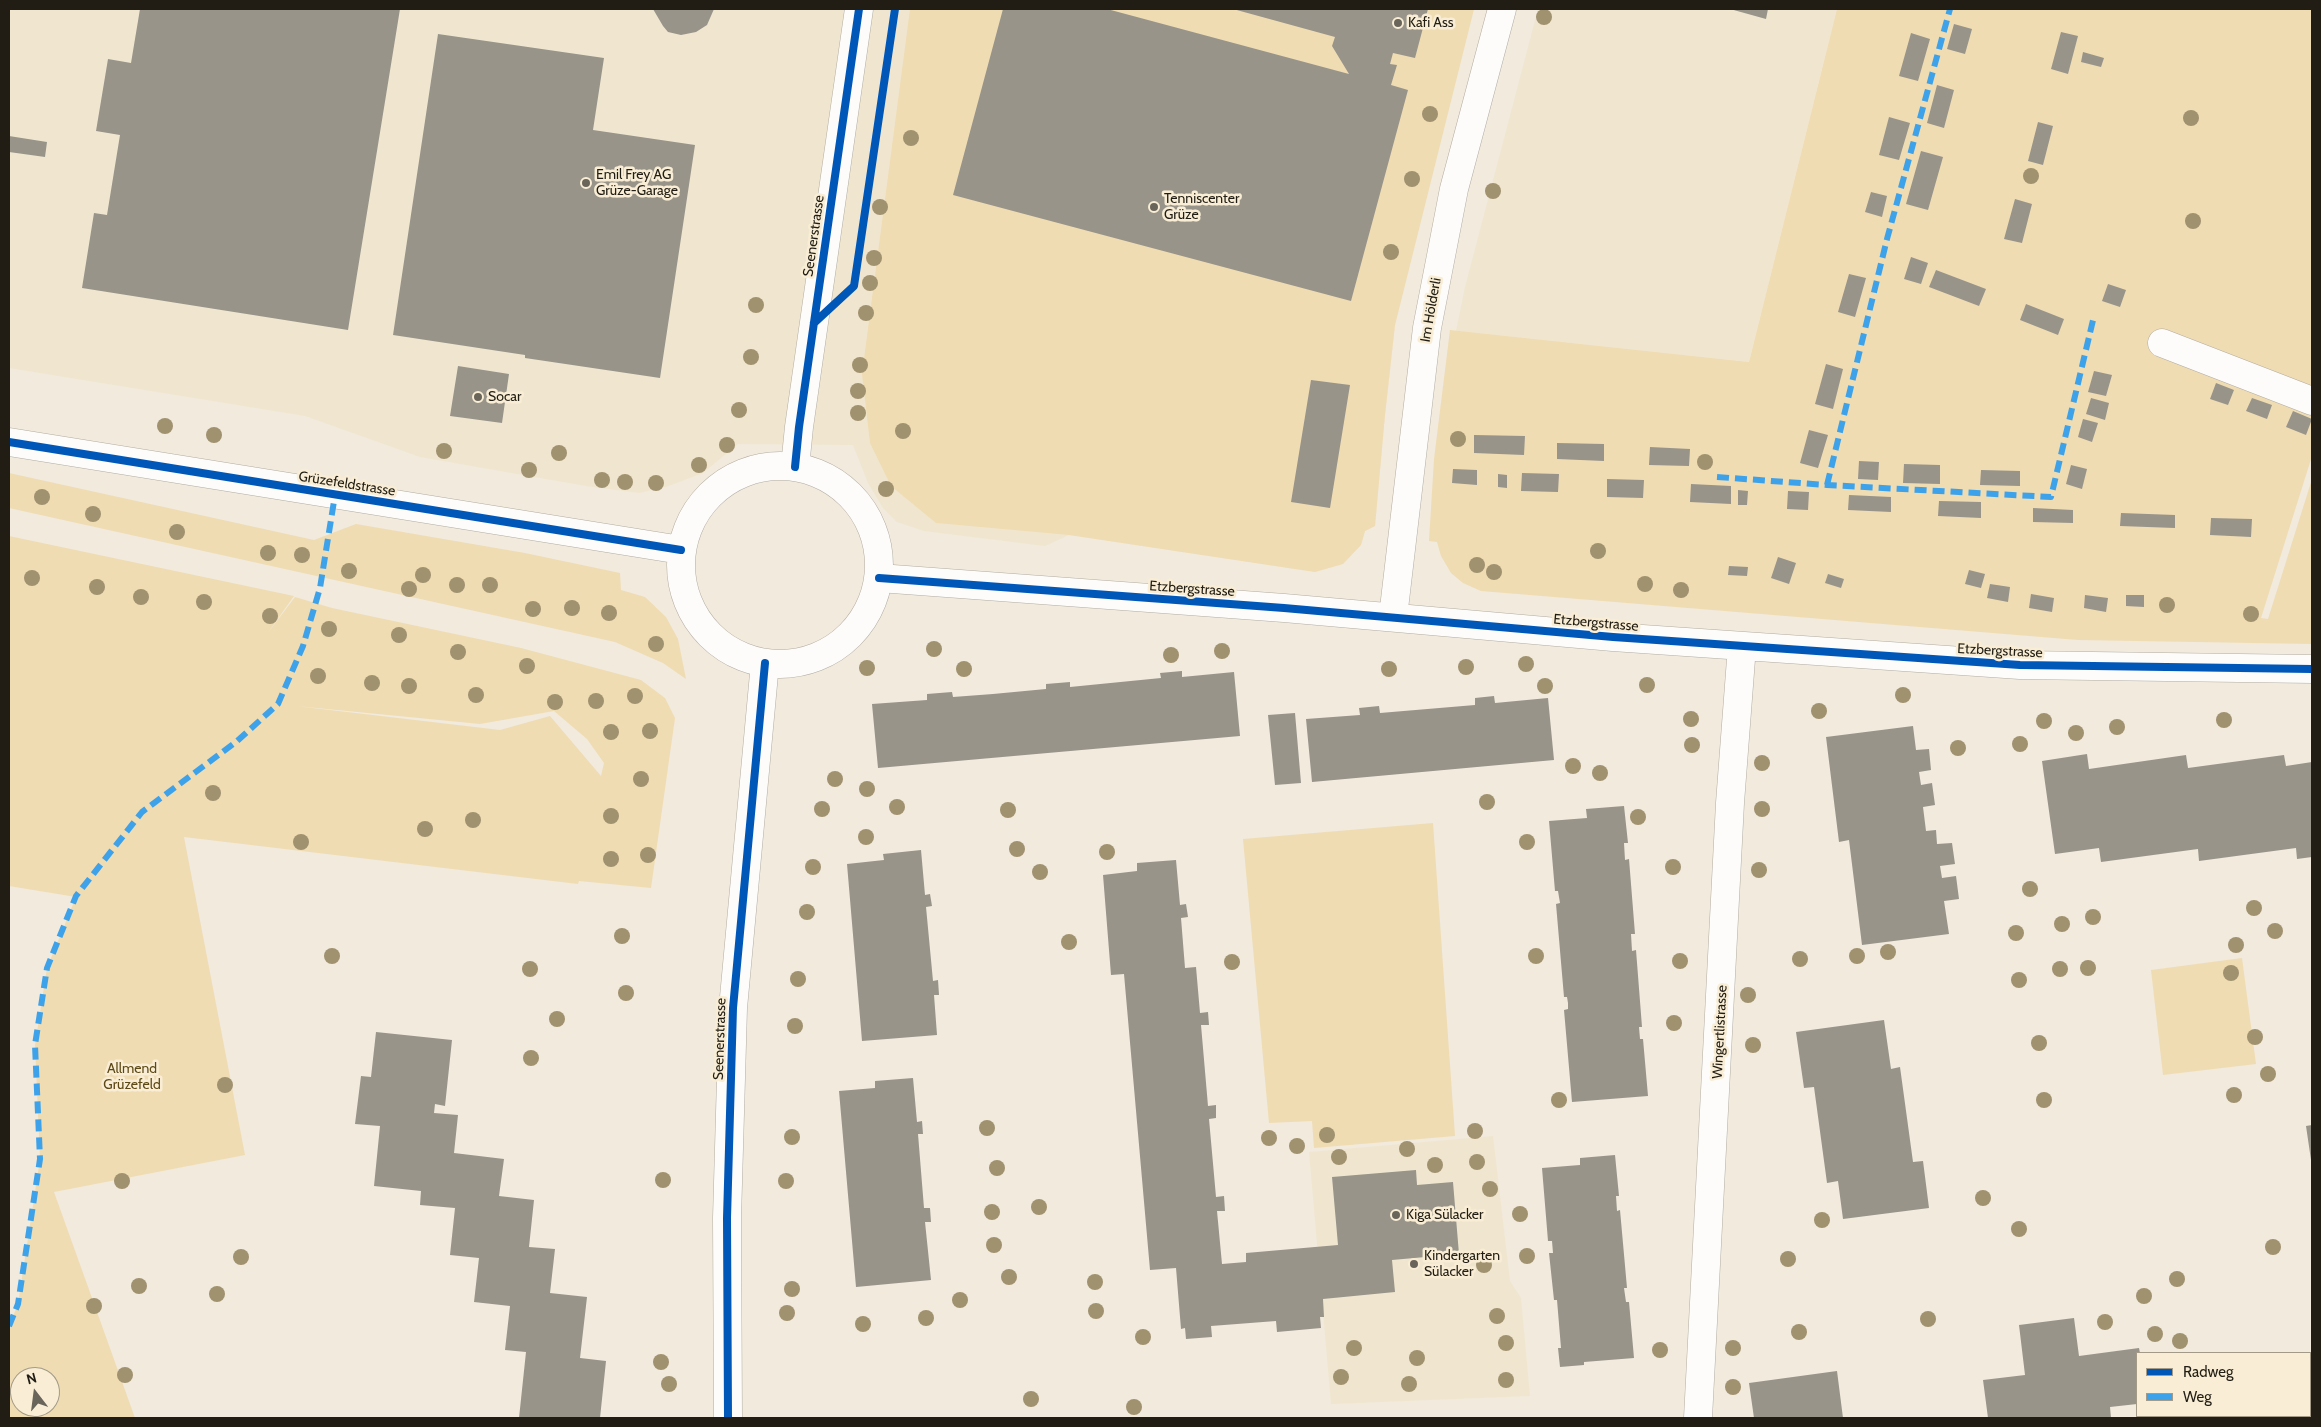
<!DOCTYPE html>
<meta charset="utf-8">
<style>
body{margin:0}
#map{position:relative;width:2321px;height:1427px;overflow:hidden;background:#f1eadd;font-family:Cabin,sans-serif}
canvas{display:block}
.frame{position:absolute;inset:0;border:10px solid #211d14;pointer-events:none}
.legend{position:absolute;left:2136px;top:1352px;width:175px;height:65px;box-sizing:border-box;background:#f9eed5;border:1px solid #a39a88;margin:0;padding:6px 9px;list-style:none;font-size:15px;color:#211d14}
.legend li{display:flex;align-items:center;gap:10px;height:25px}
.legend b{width:25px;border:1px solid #a39a88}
.north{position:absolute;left:10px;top:1367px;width:50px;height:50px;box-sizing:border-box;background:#f9eed5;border:1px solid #a39a88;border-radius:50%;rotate:345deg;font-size:14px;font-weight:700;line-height:20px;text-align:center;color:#211d14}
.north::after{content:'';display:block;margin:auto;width:18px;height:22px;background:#6a655a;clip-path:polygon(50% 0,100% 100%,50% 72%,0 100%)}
</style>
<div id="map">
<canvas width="2321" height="1427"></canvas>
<div class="frame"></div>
<ul class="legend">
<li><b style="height:6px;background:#0057b8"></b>Radweg</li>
<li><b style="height:6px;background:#3ea2ea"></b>Weg</li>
</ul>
<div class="north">N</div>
</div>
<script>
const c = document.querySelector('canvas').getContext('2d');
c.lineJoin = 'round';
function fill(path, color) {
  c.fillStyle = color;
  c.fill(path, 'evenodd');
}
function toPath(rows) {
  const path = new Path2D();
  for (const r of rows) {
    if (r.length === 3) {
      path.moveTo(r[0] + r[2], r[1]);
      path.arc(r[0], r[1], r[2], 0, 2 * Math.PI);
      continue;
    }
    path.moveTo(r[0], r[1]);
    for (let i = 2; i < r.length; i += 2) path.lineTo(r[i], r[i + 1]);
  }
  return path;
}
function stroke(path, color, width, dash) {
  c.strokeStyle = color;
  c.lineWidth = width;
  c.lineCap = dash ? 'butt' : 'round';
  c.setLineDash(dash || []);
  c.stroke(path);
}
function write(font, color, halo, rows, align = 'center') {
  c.font = font + ' Cabin,sans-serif';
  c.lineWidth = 5;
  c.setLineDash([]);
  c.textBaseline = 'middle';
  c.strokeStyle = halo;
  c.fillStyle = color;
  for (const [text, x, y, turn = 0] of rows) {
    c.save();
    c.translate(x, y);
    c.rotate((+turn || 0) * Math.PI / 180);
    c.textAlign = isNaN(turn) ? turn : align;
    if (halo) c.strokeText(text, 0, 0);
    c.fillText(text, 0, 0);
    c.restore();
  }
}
fill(toPath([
 [9,9,1474,9,1395,325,1385,415,1375,526,1365,531,1361,545,1343,564,1315,572,1069,535,1045,546,924,531,897,522,883,508,868,483,853,445,738,444,703,473,666,487,639,493,586,486,420,457,305,416,9,368],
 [1538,9,1837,9,1749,362,1456,331,1465,287],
 [1493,1136,1510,1281,1521,1298,1530,1396,1331,1404,1309,1152]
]), '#f0e6cf');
fill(toPath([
 [910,9,1474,9,1395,325,1385,415,1375,526,1365,531,1361,545,1343,564,1315,572,1069,535,936,523,891,486,870,443,862,374],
 [1837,9,2312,9,2312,456,2261,618,2268,619,2312,479,2312,644,2078,640,1481,591,1463,583,1451,573,1441,556,1437,542,1429,541,1434,459,1450,330,1749,362],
 [9,473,314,540,356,524,525,553,620,573,621,590,645,597,666,617,678,639,686,679,663,663,615,642,9,508],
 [9,536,294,596,267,634,295,597,332,608,521,648,641,680,665,698,675,718,651,888,579,881,578,884,184,837,245,1155,54,1192,135,1418,9,1418,9,1326,18,1304,40,1159,35,1045,47,968,76,897,9,886],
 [296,706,480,724,554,711,587,739,604,763,601,776,550,716,500,730],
 [20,1377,50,1377,50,1407,20,1407],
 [1433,823,1455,1136,1314,1148,1312,1121,1269,1123,1243,839],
 [2242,958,2256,1064,2163,1075,2151,970]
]), '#efdcb3');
fill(toPath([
 [140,9,400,9,348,330,82,288,94,213,107,215,120,135,96,131,108,59,131,63],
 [653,9,714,9,707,25,696,32,681,35,668,32,663,26],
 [1003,9,1107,9,1349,74,1332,46,1335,37,1233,9,1428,9,1415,58,1393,53,1390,64,1397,65,1391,85,1408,90,1351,301,953,195],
 [1730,9,1768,9,1766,19],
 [1954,24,1972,29,1965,54,1947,49],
 [2061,32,2078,36,2068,74,2051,69],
 [1911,33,1930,39,1918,81,1899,76],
 [438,34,604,58,593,130,695,145,660,378,525,358,525,355,393,335],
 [2083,52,2104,58,2101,67,2081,62],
 [1937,85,1954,90,1944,128,1927,123],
 [1889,117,1910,123,1899,160,1879,155],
 [2038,122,2053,126,2043,165,2028,161],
 [9,136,47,142,45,157,9,152],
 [1921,151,1943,157,1928,210,1906,204],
 [1871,192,1887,196,1882,217,1865,212],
 [2015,199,2032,204,2022,243,2004,239],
 [1911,257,1928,263,1921,284,1904,279],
 [1936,270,1986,289,1979,306,1929,287],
 [1849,274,1866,278,1855,317,1838,312],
 [2108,284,2126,290,2120,307,2102,301],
 [2026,304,2064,319,2058,335,2020,320],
 [1826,364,1843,369,1833,409,1815,404],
 [458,366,509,374,502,423,450,416],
 [2094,371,2112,375,2106,396,2088,392],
 [1311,380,1350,385,1330,508,1291,502],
 [2216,383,2234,390,2228,405,2210,399],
 [2091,398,2109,403,2105,420,2086,414],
 [2252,398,2272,405,2267,419,2246,411],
 [2293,411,2312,419,2306,435,2286,427],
 [2083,419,2098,423,2092,442,2078,437],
 [1809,430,1828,435,1818,468,1800,463],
 [1474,435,1525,436,1524,455,1474,453],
 [1557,443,1604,444,1604,461,1557,459],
 [1650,447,1690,449,1689,466,1649,465],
 [1859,461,1879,462,1878,480,1858,479],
 [1904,464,1940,465,1940,484,1903,483],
 [2071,465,2087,469,2082,489,2066,484],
 [1453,469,1477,470,1477,485,1452,483],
 [1981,470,2020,471,2020,486,1980,485],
 [1522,473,1559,474,1558,492,1521,491],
 [1498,474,1507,475,1507,488,1498,487],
 [1607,479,1644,480,1643,498,1607,497],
 [1691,484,1731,486,1731,504,1690,502],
 [1738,490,1748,491,1747,505,1738,505],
 [1788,491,1809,492,1808,510,1787,509],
 [1849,495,1891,497,1891,512,1848,510],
 [1939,501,1981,502,1981,518,1938,516],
 [2033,508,2073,510,2073,523,2033,522],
 [2121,513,2175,515,2175,528,2120,526],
 [2211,518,2252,519,2251,537,2210,535],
 [1778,557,1796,563,1789,584,1771,578],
 [1729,566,1748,567,1747,576,1728,575],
 [1969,570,1985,574,1981,588,1965,584],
 [1828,574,1844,579,1841,588,1825,583],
 [1990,584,2010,587,2008,602,1987,598],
 [2031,594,2054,598,2052,612,2029,608],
 [2085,595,2108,598,2106,612,2084,608],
 [2126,595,2144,595,2144,607,2126,606],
 [1182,671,1182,677,1234,672,1240,736,878,768,872,704,927,700,927,694,952,692,953,697,993,694,1046,689,1046,684,1070,682,1070,687,1161,678,1160,673],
 [1494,696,1495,703,1548,698,1554,760,1312,782,1306,719,1360,715,1359,708,1379,706,1380,713,1475,705,1475,698],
 [1295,713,1301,783,1275,785,1268,715],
 [1913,726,1916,750,1929,749,1931,770,1919,772,1921,785,1932,783,1935,805,1923,807,1926,831,1936,830,1937,844,1952,843,1955,864,1940,866,1942,878,1956,876,1959,899,1944,901,1949,934,1862,945,1849,840,1839,842,1826,737],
 [2087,754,2089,769,2186,755,2188,768,2284,755,2286,766,2312,762,2312,857,2297,859,2296,848,2199,861,2198,849,2101,862,2099,848,2055,854,2042,761],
 [1624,806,1628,843,1624,843,1625,860,1629,859,1635,934,1631,934,1632,951,1636,950,1642,1027,1639,1027,1640,1039,1643,1039,1648,1096,1572,1102,1564,1010,1568,1009,1568,1003,1567,997,1564,997,1556,904,1560,903,1558,891,1555,891,1549,821,1587,818,1586,809],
 [921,850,925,895,930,894,932,906,926,907,933,981,938,980,939,995,934,995,937,1035,862,1041,847,864,884,860,883,854],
 [1176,860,1180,905,1186,904,1188,917,1181,918,1185,968,1196,967,1200,1013,1208,1012,1209,1025,1201,1025,1208,1106,1216,1105,1216,1118,1209,1119,1216,1197,1224,1196,1225,1211,1217,1211,1222,1264,1246,1262,1246,1253,1338,1245,1332,1177,1416,1170,1417,1185,1453,1182,1459,1254,1392,1260,1395,1292,1323,1299,1324,1317,1320,1317,1321,1328,1277,1332,1276,1321,1211,1326,1212,1337,1186,1339,1185,1328,1181,1329,1176,1268,1150,1270,1124,974,1111,975,1103,875,1137,871,1137,863],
 [1884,1020,1891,1069,1900,1067,1913,1162,1923,1161,1929,1208,1843,1219,1838,1181,1827,1183,1814,1087,1804,1088,1796,1032],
 [376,1032,452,1040,445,1106,435,1104,434,1113,458,1115,454,1153,504,1159,499,1196,534,1200,529,1247,555,1249,550,1293,587,1297,580,1358,606,1361,600,1418,519,1418,526,1352,505,1350,510,1306,474,1302,479,1258,450,1255,455,1208,420,1205,421,1191,374,1186,380,1126,355,1124,361,1076,371,1077],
 [913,1078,917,1122,922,1121,923,1134,918,1134,924,1208,930,1208,931,1222,925,1222,931,1280,856,1287,839,1091,875,1088,875,1081],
 [2312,1125,2312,1160,2311,1160,2306,1126],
 [1615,1155,1619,1196,1616,1196,1617,1211,1620,1210,1627,1288,1624,1288,1626,1302,1629,1302,1634,1358,1584,1362,1584,1365,1560,1367,1558,1348,1561,1348,1557,1300,1554,1300,1549,1253,1553,1253,1552,1241,1548,1241,1542,1168,1580,1165,1580,1158],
 [2074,1318,2079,1356,2139,1348,2140,1353,2137,1353,2137,1404,2110,1407,2111,1418,1988,1418,1983,1380,2025,1375,2019,1325],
 [1837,1371,1843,1418,1754,1418,1749,1383]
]), '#98948a');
const minor = toPath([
 [2162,343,2312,401],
 [879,578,1284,608,1613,637,2020,665,2312,669],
 [1393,617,1427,328,1454,189,1502,9],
 [1698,1418,1730,803,1742,646],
 [2292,1418,2312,1416]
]);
const major = toPath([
 [9,442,681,550],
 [780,565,99],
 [795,467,799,427,859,9],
 [728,1418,727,1218,733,1008,765,663]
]);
stroke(minor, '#b2aca2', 29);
stroke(major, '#b2aca2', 29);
stroke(minor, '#fdfcfa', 28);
stroke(major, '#fdfcfa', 28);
stroke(toPath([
 [1717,477,1827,485,2051,497,2094,316],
 [1827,485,1887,239,1950,9],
 [9,1326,18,1304,40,1159,35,1045,47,968,76,896,142,812,236,742,278,704,303,646,320,588,335,495]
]), '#3ea2ea', 6, [12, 6]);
stroke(toPath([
 [814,323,854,286,895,9],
 [9,442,681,550],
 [795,467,799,427,859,9],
 [879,578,1284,608,1613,637,2020,665,2312,669],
 [728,1418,727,1218,733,1008,765,663]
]), '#0057b8', 8);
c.fillStyle = '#a0916f';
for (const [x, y] of [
 [1544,17],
 [1430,114],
 [2191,118],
 [911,138],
 [2031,176],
 [1412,179],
 [1493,191],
 [880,207],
 [2193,221],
 [1391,252],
 [874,258],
 [870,283],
 [756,305],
 [866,313],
 [751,357],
 [860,365],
 [858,391],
 [739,410],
 [858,413],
 [165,426],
 [903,431],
 [214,435],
 [1458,439],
 [727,445],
 [444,451],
 [559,453],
 [1705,462],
 [699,465],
 [529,470],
 [602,480],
 [625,482],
 [656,483],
 [886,489],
 [42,497],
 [93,514],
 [177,532],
 [1598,551],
 [268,553],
 [302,555],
 [1477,565],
 [349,571],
 [1494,572],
 [423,575],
 [32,578],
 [1645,584],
 [457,585],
 [490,585],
 [97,587],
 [409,589],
 [1681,590],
 [141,597],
 [204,602],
 [2167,605],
 [572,608],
 [533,609],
 [609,613],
 [2251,614],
 [270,616],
 [329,629],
 [399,635],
 [656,644],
 [934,649],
 [1222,651],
 [458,652],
 [1171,655],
 [1526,664],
 [527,666],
 [1466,667],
 [867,668],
 [964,669],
 [1389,669],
 [318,676],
 [372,683],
 [1647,685],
 [409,686],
 [1545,686],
 [476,695],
 [1903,695],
 [635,696],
 [596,701],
 [555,702],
 [1819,711],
 [1691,719],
 [2224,720],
 [2044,721],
 [2117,727],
 [650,731],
 [611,732],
 [2076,733],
 [2020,744],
 [1692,745],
 [1958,748],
 [1762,763],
 [1573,766],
 [1600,773],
 [641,779],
 [835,779],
 [867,789],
 [213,793],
 [1487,802],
 [897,807],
 [822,809],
 [1762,809],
 [1008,810],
 [611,816],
 [1638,817],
 [473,820],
 [425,829],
 [866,837],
 [301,842],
 [1527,842],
 [1017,849],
 [1107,852],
 [648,855],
 [611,859],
 [813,867],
 [1673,867],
 [1759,870],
 [1040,872],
 [2030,889],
 [2254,908],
 [807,912],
 [2093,917],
 [2062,924],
 [2275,931],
 [2016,933],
 [622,936],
 [1069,942],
 [2236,945],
 [1888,952],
 [332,956],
 [1536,956],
 [1857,956],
 [1800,959],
 [1680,961],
 [1232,962],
 [2088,968],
 [530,969],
 [2060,969],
 [2231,973],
 [798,979],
 [2019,980],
 [626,993],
 [1748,995],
 [557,1019],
 [1674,1023],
 [795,1026],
 [2255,1037],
 [2039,1043],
 [1753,1045],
 [531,1058],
 [2268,1074],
 [225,1085],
 [2234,1095],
 [1559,1100],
 [2044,1100],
 [987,1128],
 [1475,1131],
 [1327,1135],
 [792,1137],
 [1269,1138],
 [1297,1146],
 [1407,1149],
 [1339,1157],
 [1477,1162],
 [1435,1165],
 [997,1168],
 [663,1180],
 [122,1181],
 [786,1181],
 [1490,1189],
 [1983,1198],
 [1039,1207],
 [992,1212],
 [1520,1214],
 [1822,1220],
 [2019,1229],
 [994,1245],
 [2273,1247],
 [1527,1256],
 [241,1257],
 [1788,1259],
 [1484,1265],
 [1009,1277],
 [2177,1279],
 [1095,1282],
 [139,1286],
 [792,1289],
 [217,1294],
 [2144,1296],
 [960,1300],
 [94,1306],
 [1096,1311],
 [787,1313],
 [1497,1316],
 [926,1318],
 [1928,1319],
 [2105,1322],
 [863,1324],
 [1799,1332],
 [2155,1334],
 [1143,1337],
 [2180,1341],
 [1506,1343],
 [1354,1348],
 [1733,1348],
 [1660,1350],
 [1417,1358],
 [661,1362],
 [125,1375],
 [1341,1377],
 [1506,1380],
 [669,1384],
 [1409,1384],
 [1733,1387],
 [1031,1399],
 [1134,1407]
]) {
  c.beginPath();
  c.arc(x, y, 8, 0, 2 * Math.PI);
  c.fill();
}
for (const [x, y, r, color] of [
 [1398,23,5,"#6a655a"],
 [586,183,5,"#6a655a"],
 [1154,207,5,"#6a655a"],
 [478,397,5,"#6a655a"],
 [1396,1215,5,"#6a655a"],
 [1414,1264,5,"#6a655a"]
]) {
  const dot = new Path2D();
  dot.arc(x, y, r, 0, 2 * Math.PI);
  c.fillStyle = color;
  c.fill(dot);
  stroke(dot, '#f9eed5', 2);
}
write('14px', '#211d14', '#f9eed5', [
 ["Kafi Ass",1408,23],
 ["Emil Frey AG",596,175],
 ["Grüze-Garage",596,191],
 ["Tenniscenter",1164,199],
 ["Grüze",1164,215],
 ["Socar",488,397],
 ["Kiga Sülacker",1406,1215],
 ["Kindergarten",1424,1256],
 ["Sülacker",1424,1272]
], 'left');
write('14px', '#211d14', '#f9eed5', [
 ["Seenerstrasse",814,236,-82],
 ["Im Hölderli",1431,310,-80],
 ["Grüzefeldstrasse",347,484,9],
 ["Etzbergstrasse",1192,589,4],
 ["Etzbergstrasse",1596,623,5],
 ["Etzbergstrasse",2000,651,3],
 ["Wingertlistrasse",1720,1032,-87],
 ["Seenerstrasse",720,1039,-88]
]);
write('14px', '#5d4915', '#f9eed5', [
 ["Allmend",132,1069],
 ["Grüzefeld",132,1085]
]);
</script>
